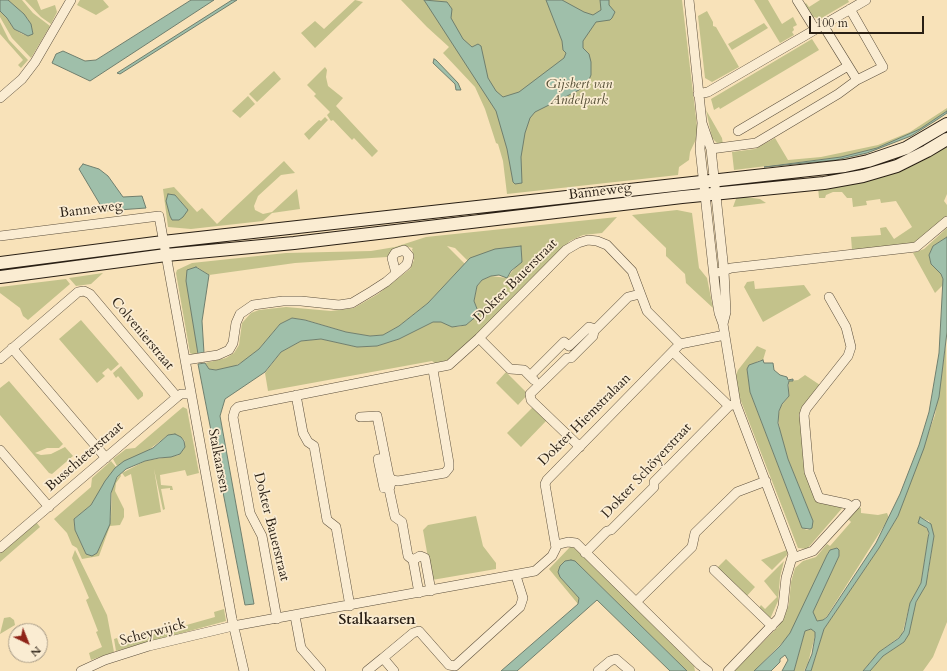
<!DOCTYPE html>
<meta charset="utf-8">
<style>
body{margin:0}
#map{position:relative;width:947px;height:671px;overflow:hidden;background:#f8e2b9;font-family:Cardo,serif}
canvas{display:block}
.north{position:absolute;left:8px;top:623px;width:40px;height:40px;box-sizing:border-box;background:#faecd2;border:1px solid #a69a86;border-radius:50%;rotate:137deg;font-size:11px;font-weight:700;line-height:16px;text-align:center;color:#291f14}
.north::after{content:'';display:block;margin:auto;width:14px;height:18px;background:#8f2418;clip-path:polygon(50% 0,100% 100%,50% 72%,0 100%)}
.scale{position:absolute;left:809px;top:16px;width:115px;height:18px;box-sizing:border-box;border:2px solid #291f14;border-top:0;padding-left:5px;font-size:12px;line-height:14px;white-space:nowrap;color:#291f14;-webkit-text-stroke:3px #faecd2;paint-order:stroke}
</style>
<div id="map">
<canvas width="947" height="671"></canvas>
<div class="north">N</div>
<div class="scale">100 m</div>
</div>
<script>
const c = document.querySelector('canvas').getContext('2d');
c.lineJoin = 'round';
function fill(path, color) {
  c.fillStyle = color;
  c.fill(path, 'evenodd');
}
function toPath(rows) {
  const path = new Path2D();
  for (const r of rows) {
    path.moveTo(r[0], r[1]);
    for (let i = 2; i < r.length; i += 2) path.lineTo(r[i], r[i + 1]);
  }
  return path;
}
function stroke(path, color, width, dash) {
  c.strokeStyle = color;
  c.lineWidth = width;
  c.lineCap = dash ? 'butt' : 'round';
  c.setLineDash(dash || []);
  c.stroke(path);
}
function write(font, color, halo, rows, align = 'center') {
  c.font = font + ' Cardo,serif';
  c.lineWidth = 3.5;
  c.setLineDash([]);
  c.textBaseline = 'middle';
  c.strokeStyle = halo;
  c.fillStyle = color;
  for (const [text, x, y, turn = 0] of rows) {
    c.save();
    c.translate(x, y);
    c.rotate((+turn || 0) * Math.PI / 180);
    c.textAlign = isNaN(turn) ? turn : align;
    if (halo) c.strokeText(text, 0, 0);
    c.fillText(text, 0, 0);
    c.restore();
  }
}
fill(toPath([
 [8,0,22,0,33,13,50,26,31,58,12,38,0,17,0,11,7,18,14,29,22,34,28,36,33,32,28,19],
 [25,0,37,0,41,10,55,5,57,12,51,24,41,17],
 [80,0,103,0,109,7,96,15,77,5],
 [355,0,363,2,315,48,301,33,315,21,324,29],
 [401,0,682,0,698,135,690,152,689,160,679,167,678,175,507,194,503,161,498,144,496,143,485,109,475,87,443,53,449,47,427,27],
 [754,0,768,0,782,24,793,17,797,25,793,27,794,30,792,32,794,35,780,43],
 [820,0,848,0,849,2,820,19,814,17,812,18,805,4,806,3,809,7],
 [707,11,713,22,713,26,716,27,739,67,712,82,705,78,698,16],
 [0,22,9,40,28,60,21,68,18,65,23,60,0,34],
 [764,23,768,28,732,50,728,44],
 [812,39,819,50,720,109,719,107,714,110,711,99],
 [325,67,327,70,326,77,328,86,343,98,336,106,378,151,372,157,354,138,352,140,333,120,331,121,327,115,330,112,314,96,316,94,307,85],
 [274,71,281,79,257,102,249,94],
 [248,96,255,104,240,118,232,111],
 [947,108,947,111,920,129,877,148,841,157,734,170,732,152,755,149,775,138,788,160,821,157,878,145,910,132],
 [706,110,722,138,723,145,717,143,712,138],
 [325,117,328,120,309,140,304,134,319,120,321,121],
 [947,144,947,194,944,201,947,205,947,218,917,243,852,250,851,237,881,235,880,228,886,227,894,239,912,227,896,201,881,203,880,199,866,201,867,205,853,207,852,198,847,198,842,192,833,192,826,195,825,198,819,198,818,187],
 [284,161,295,173,281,175,258,196,254,206,255,210,263,214,272,212,297,189,300,209,272,213,263,221,191,229,168,227,163,189,174,187,197,212,202,208,217,224],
 [175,195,188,210,172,220,166,201],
 [737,196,760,199,766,203,733,207],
 [677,210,692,213,699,268,707,278,713,308,686,283,685,274,666,256,666,248,632,215],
 [617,217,602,233,583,235,570,241,454,357,446,361,436,364,432,361,268,391,265,373,281,352,301,341,321,339,357,347,377,346,399,339,433,322,441,322,457,327,466,325,479,314,474,301,477,286,482,280,491,276,507,278,522,259,521,247,470,258,468,261,455,248,447,246,465,264,428,303,399,326,383,335,370,336,346,332,306,320,292,318,280,324,259,349,244,361,233,367,216,370,209,369,205,363,226,358,234,353,239,345,242,323,251,313,259,310,286,307,331,311,354,308,378,294,410,269,414,260,412,249,413,248,405,246,400,247,390,253,387,257,295,263,209,275,197,267,196,337,198,354,194,355,190,353,176,273,177,270,192,263,286,253,371,251,395,247,426,237],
 [947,228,947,237,933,246,929,255,931,264,941,274,943,279,943,285,935,293,913,253,924,249],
 [103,273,91,284,76,286,69,278],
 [66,279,70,284,28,320,23,316,20,308,0,293,0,287],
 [754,281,755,289,804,285,811,295,763,322,744,287,747,282],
 [81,320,119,364,111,371,108,368,102,373,105,376,97,383,59,339],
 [946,344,947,622,933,657,923,671,870,671,883,656,904,642,910,629,915,605,928,575,934,536,929,521,921,518,922,524,928,530,928,538,921,583,910,603,902,635,879,652,863,671,811,671,824,629,879,548,898,516,935,415],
 [757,346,766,350,763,360,758,361,747,369,750,392,802,528,807,530,810,529,813,521,788,459,780,431,778,416,781,406,789,396,789,381,798,380,805,375,820,385,803,411,818,501,844,506,807,549,798,548,739,396,736,375,738,370],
 [121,366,143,393,143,396,138,400,118,376,116,378,114,375,113,373],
 [506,372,528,394,518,405,496,383],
 [9,381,63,444,59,448,47,448,35,453,41,455,51,454,65,447,73,456,52,474,49,473,0,415,0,388],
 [183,407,187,409,199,473,187,476,185,470,160,475,161,485,172,486,173,490,170,490,170,488,161,489,165,509,163,510,154,469,161,512,139,517,131,474,125,477,122,473,145,461,179,455,183,450,185,441,181,437,168,435,146,452,117,466,113,459,126,449,135,448],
 [533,407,547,420,521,447,507,433],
 [111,461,116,467,96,498,91,505,74,519,75,530,86,554,97,553,101,544,111,516,112,486,120,474,121,476,116,483,115,491,124,509,124,517,120,525,110,526,99,556,82,559,77,548,72,545,67,533,54,519,91,487,92,478],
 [858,508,861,508,861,513,878,515,887,513,889,518,827,616,823,620,818,621,815,619,813,612,839,556,839,550,837,548,830,550,827,555,795,626,785,640,754,671,734,671,778,627,784,617,789,604,791,582,795,568,803,561,816,557,827,544,830,546,851,522,847,518],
 [476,516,483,546,496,563,496,569,432,580,423,530,428,525],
 [36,522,40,527,0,562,0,553],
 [570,547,574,548,580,553,694,666,695,671,687,671,575,561,560,577,579,598,578,604,549,569],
 [75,550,107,615,114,652,91,660,89,653,102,647,96,632,98,631,86,600,89,598,72,558],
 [787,550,787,555,772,570,761,560],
 [726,559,755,587,745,598,716,569],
 [784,561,780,577,778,601,770,619,759,608,761,605,765,609,777,597,764,581],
 [224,609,226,621,116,651,114,639,117,638,119,644,215,617,214,612],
 [10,617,14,620,15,625,0,634,4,618],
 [812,629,815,632,815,636,808,663,804,671,794,671,805,631]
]), '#c3c28b');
const water = toPath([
 [0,0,8,0,24,14,31,24,33,34,28,36,14,29,7,18,0,11,0,0],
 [191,0,214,0,90,81,52,63,56,54,63,51,85,61,96,60,191,0],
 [232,0,237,0,120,74,117,73,232,0],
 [424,0,447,2,452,9,451,18,463,39,472,47,478,44,481,46,488,78,496,91,503,97,519,92,564,58,566,53,563,50,562,41,546,0,562,0,584,12,593,15,601,10,600,0,609,0,609,5,615,12,612,18,610,20,596,22,583,41,583,48,589,54,591,62,591,75,588,82,579,90,535,112,530,118,525,133,521,157,522,183,515,184,513,182,507,149,496,111,424,0],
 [434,59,436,60,458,83,461,90,456,90,455,84,433,63,434,59],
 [947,111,947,113,935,121,911,136,867,153,836,160,764,167,841,157,877,148,920,129,947,111],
 [83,164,99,169,108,176,123,197,142,196,146,208,104,211,79,169,83,164],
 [168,194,175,195,188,210,183,217,179,220,172,220,170,216,166,201,168,194],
 [947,237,947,332,939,397,924,448,898,516,879,548,824,629,811,671,805,671,812,654,815,637,815,632,811,629,805,631,794,671,782,671,788,660,785,655,780,659,780,662,771,671,754,671,780,646,790,633,827,555,830,550,837,548,839,550,839,556,813,612,817,621,823,620,827,617,876,543,900,494,919,445,929,412,939,353,943,279,941,274,931,264,929,255,933,246,947,237],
 [521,246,522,262,511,271,507,278,499,275,491,276,482,280,477,286,474,301,479,314,466,325,452,327,441,322,433,322,399,339,377,346,357,347,321,339,301,341,281,352,265,372,225,399,220,416,254,604,245,605,198,364,205,363,209,369,216,370,238,365,259,349,280,324,292,318,305,320,346,332,370,336,383,335,399,326,428,303,470,258,495,249,521,246],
 [196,267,209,275,202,321,204,353,198,354,186,281,187,270,196,267],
 [763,360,764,363,773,363,774,370,780,375,787,377,788,380,793,379,793,381,789,381,788,385,789,396,782,404,779,411,778,423,788,459,813,521,812,528,810,529,802,528,750,392,747,369,749,365,763,360],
 [175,434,181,437,184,441,185,447,180,454,171,457,159,458,145,461,126,469,117,477,111,493,110,524,97,553,92,556,86,554,75,530,74,519,91,505,105,481,115,468,124,461,153,448,168,435,175,434],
 [920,517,931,524,934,536,926,585,916,602,909,634,904,642,883,656,870,671,863,671,879,652,899,638,904,631,910,603,921,583,928,538,929,533,927,528,918,523,920,517],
 [571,560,575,561,687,671,670,671,597,600,517,671,501,671,578,604,579,598,560,577,558,572,560,566,565,561,571,560]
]);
fill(water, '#9fbfaa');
stroke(water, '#707f6e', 1);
const minor = toPath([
 [689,0,702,123,711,149,724,271,726,312,723,324],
 [797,0,815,29],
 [850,9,883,67,857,80],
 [698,94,708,92,866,0],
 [0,98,22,79,35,62,71,0],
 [702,123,700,149,716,295,719,313,723,324,736,404,793,554,786,578,783,606,779,618,728,671],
 [738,131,848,66],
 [711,149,756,143,838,94,857,80,823,25],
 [0,236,159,216,232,619,244,671],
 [720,272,731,268,916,247,947,221],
 [829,297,846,327,851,347,848,356,806,409,804,415,809,472,819,498,847,504,852,507],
 [479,338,510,369,524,370,534,380],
 [12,348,106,458],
 [673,352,729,406],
 [0,359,78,292,84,291,90,294,177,397],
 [186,360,218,355,229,350,233,343,236,323,240,314,253,305,283,301,301,301,339,305,352,303,372,291,386,282,405,266,407,264,409,256,404,250,395,253,392,258,396,273],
 [530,376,564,342,569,346,589,327,596,329],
 [296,395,303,433,308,442,314,446,327,520,336,527,350,606],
 [360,417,377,416,389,476,392,480,398,481,445,473,449,468,449,463,433,370],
 [580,447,531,400,530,394,567,358,571,358,593,336,594,331,628,297,640,294],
 [0,450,49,507],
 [385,458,378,459,384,488,390,487],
 [392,480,389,489,395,517,402,522,408,556,413,560,419,593],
 [556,545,568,542,576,543,700,665,708,671],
 [0,548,177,397,181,394,191,394],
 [585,553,607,531,611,530,654,487,654,482,729,406,736,404],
 [793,558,813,551,856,504],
 [413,560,420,556,425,558,431,591],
 [714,570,772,626],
 [636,602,692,547,695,533,737,492,766,481],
 [295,616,301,648,321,671],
 [277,619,262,536,250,513,233,417,235,410,238,407,449,365,479,338,566,250,578,243,588,240,597,241,607,245,632,271,647,311,680,344],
 [383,658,413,633,419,631,449,665,455,666,520,607,523,598,516,576],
 [81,671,105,660,149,646,233,626,535,571,552,556,556,548,545,484,547,480,680,344,725,335],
 [367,671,383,658,394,671],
 [598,671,610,661,616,659,630,671]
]);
const secondary = toPath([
 [0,263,163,242,845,166,868,161,906,148,947,124],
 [0,277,166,255,294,243,682,197,824,183,863,176,897,166,927,151,947,139]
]);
stroke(minor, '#5d503d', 10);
stroke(secondary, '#291f14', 14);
stroke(minor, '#faecd2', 9);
stroke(secondary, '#faecd2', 12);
write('italic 14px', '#575038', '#faecd2', [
 ["Gijsbert van",579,85],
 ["Andelpark",579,101]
]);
write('14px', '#291f14', '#faecd2', [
 ["Banneweg",600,192,-7],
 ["Banneweg",91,210,-7],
 ["Dokter Bauerstraat",516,281,-45],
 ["Colvenierstraat",142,334,50],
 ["Dokter Hiemstralaan",585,420,-45],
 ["Busschieterstraat",85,457,-41],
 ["Stalkaarsen",218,461,79],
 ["Dokter Schöyerstraat",647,471,-47],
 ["Dokter Bauerstraat",271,527,76],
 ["Scheywijck",153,633,-15]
]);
write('bold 15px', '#291f14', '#faecd2', [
 ["Stalkaarsen",377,621]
]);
</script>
